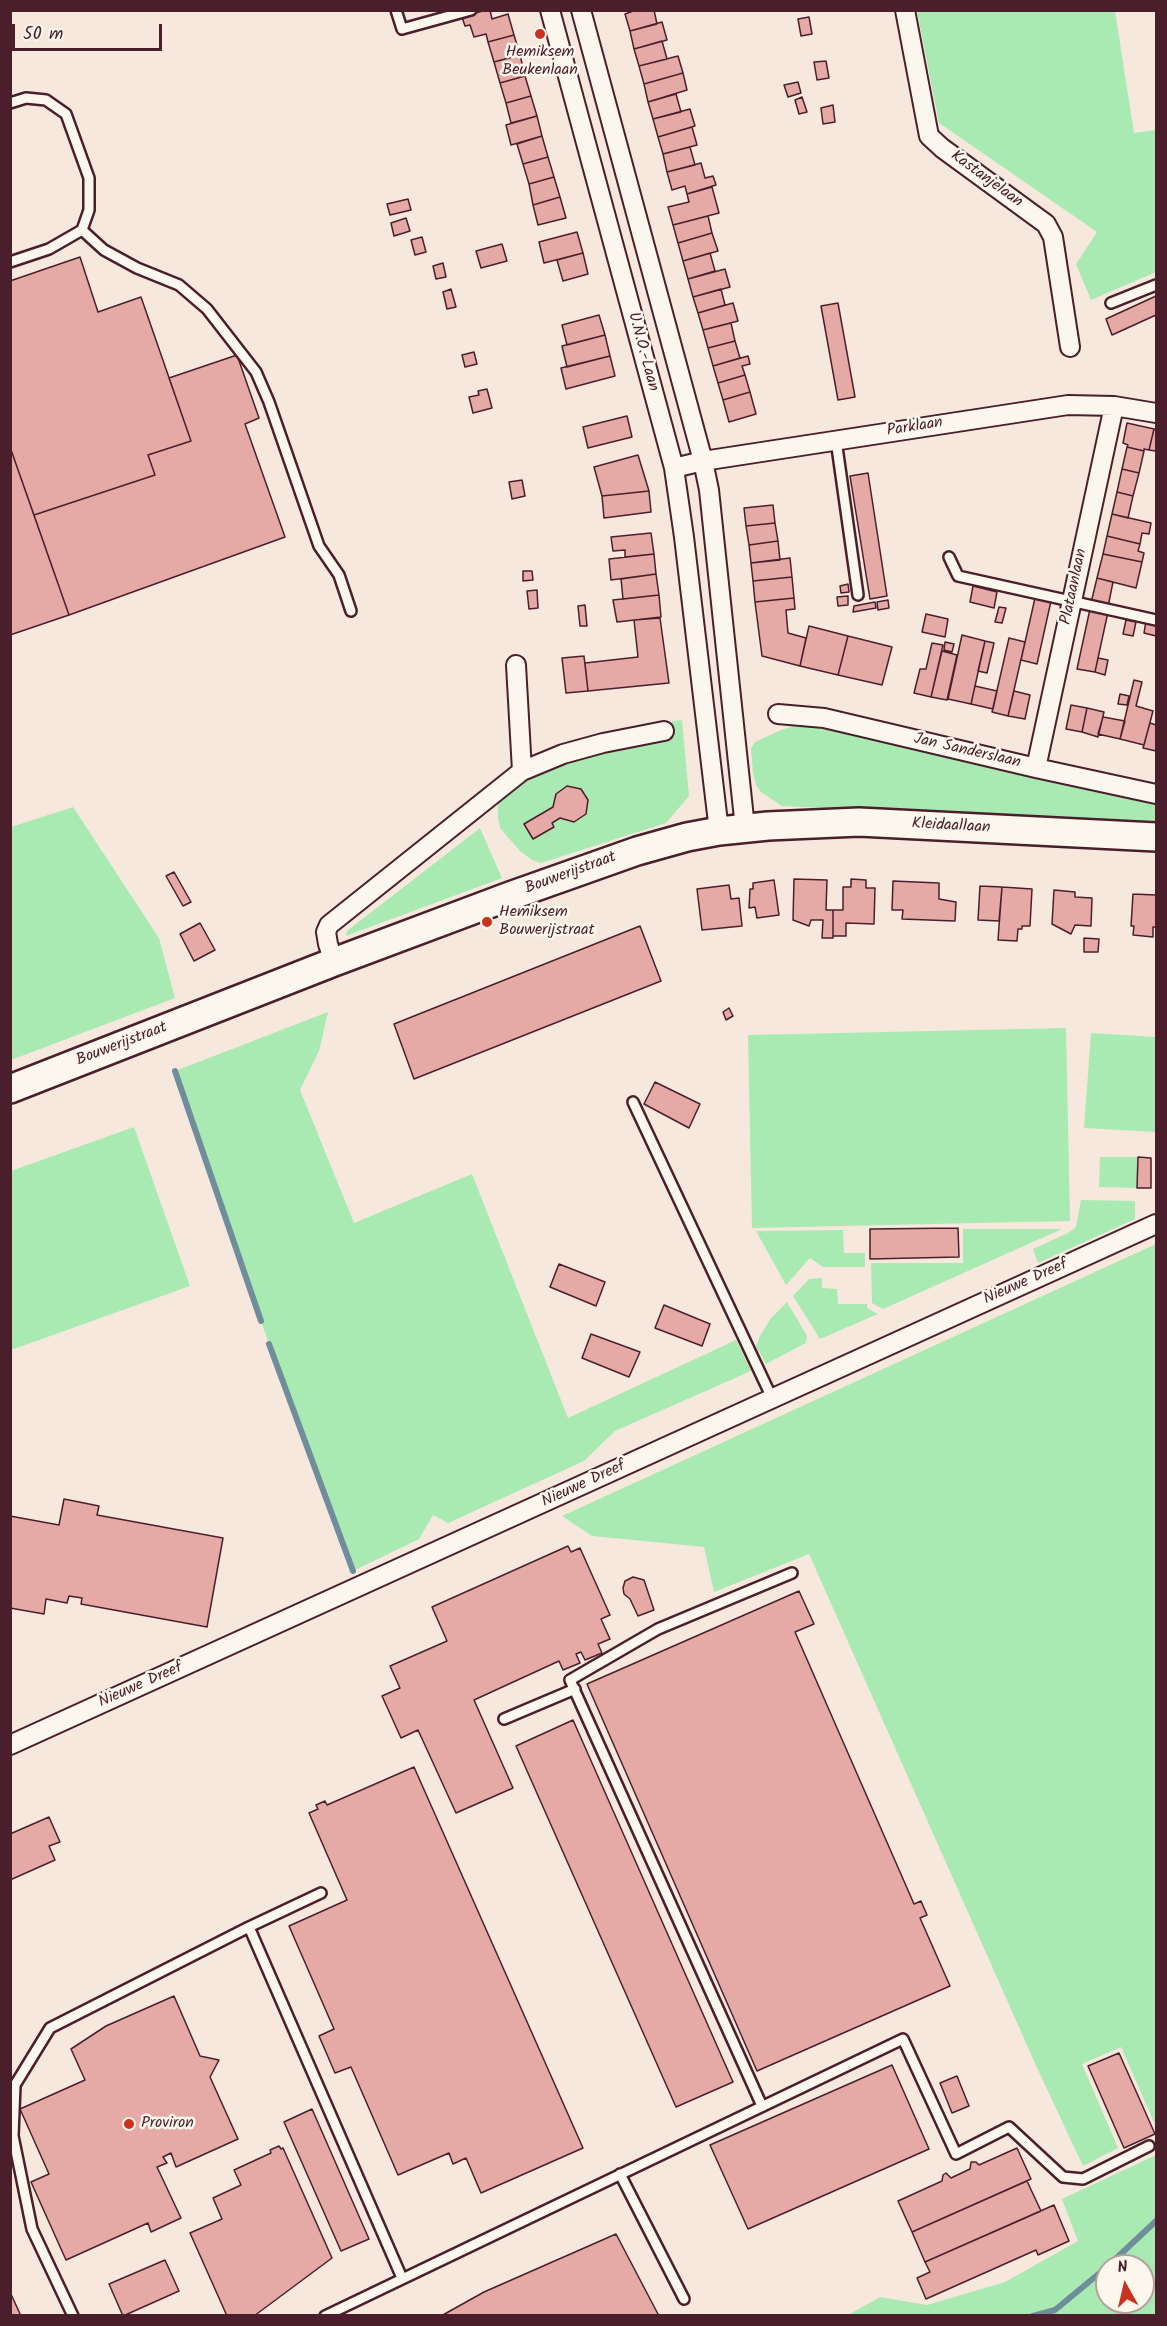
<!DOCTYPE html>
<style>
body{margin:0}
#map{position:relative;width:1167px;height:2326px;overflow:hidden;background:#f7e8de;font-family:Kalam,sans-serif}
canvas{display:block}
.frame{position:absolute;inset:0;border:12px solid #4a1f2b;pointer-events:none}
.north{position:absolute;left:1095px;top:2254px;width:60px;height:60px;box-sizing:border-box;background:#fbf7ec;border:2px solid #b4a19f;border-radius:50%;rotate:352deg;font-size:16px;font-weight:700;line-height:24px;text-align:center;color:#4a1f2b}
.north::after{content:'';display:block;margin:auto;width:21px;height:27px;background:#c8321e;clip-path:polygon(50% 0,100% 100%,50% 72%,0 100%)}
.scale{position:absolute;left:12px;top:24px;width:150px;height:27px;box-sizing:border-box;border:3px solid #4a1f2b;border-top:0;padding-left:8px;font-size:18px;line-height:21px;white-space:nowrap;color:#4a1f2b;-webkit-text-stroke:4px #fbf7ec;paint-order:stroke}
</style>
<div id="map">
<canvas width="1167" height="2326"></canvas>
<div class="frame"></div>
<div class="north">N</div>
<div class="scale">50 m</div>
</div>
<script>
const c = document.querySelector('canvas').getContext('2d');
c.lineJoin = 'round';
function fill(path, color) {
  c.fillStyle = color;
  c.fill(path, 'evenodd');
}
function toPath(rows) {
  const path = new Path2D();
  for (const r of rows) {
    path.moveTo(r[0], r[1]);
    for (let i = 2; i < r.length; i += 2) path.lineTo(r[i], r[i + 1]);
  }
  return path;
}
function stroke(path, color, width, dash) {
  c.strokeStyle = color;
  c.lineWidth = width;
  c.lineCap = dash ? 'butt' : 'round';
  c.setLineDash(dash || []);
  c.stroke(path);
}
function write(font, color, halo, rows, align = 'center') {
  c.font = font + ' Kalam,sans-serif';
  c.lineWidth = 5;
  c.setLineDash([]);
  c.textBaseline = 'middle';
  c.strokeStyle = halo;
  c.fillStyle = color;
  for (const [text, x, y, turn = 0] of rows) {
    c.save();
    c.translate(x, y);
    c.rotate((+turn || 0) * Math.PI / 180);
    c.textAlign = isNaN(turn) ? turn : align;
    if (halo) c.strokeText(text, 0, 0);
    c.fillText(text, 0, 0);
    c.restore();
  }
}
fill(toPath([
 [917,11,1115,11,1134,133,1156,130,1156,272,1091,300,1076,264,1097,232,939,123],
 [682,720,689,796,666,823,541,863,532,860,520,851,500,828,498,818,498,804,520,785,541,773,586,754,672,733,672,721],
 [811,724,1156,805,1156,825,782,806,761,792,756,785,753,773,751,748,755,742,781,730,798,725],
 [73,807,159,938,175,998,11,1060,11,827],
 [480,828,502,878,346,936,347,931],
 [328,1012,319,1051,300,1090,354,1223,472,1174,568,1418,736,1340,751,1371,615,1431,584,1461,448,1523,433,1515,419,1539,353,1571,269,1344,175,1071],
 [1066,1028,1070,1221,752,1228,748,1035],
 [1091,1033,1156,1037,1156,1132,1084,1128],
 [134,1127,190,1286,11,1350,11,1171],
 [1100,1157,1138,1157,1137,1188,1099,1187],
 [1081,1200,1135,1201,1135,1219,1038,1263,1033,1249,1068,1233,1076,1227],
 [963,1229,1062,1229,883,1309,872,1303,871,1263,963,1263],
 [843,1230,844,1253,865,1253,865,1267,823,1267,810,1258,786,1285,756,1231],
 [1156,1244,1156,2127,1121,2047,1082,2064,1118,2148,1083,2166,1038,2070,809,1554,714,1592,704,1547,592,1536,562,1516],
 [822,1278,822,1288,837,1289,838,1304,867,1304,867,1308,878,1314,820,1339,793,1296,809,1279],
 [787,1302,807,1336,806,1343,766,1364,756,1346,760,1336,771,1318],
 [1156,2155,1156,2315,848,2315,880,2297,927,2305,1005,2282,1078,2241,1062,2199],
 [1107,2266,1143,2266,1143,2302,1107,2302]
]), '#a9eab3');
stroke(toPath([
 [175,1071,261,1321],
 [269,1344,353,1571],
 [1108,2266,1156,2221],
 [1033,2316,1055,2310,1107,2267]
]), '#6f8d9b', 6);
const building = toPath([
 [486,10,490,10,492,19,508,14,514,35,488,42,486,34,474,37,470,25,465,26,462,17,486,10],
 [636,10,654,10,657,24,630,31,625,14,636,10],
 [809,17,812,34,801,36,798,19,809,17],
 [662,22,667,40,634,49,630,31,662,22],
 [514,35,520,55,494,62,488,42,514,35],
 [662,41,667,59,639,66,634,49,662,41],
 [520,55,525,76,500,83,494,62,520,55],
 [678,56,683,73,644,84,639,66,678,56],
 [826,61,829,78,817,80,814,62,826,61],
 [683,73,687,90,648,102,644,84,683,73],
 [525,76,531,96,506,103,500,83,525,76],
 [798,82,801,93,788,97,784,85,798,82],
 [676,94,681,112,653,119,648,102,676,94],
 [531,96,537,116,511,123,506,103,531,96],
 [802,97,807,112,799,114,795,100,802,97],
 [833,105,835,122,823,124,821,108,833,105],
 [690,109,695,126,658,137,653,119,690,109],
 [537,116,542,136,511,145,506,125,537,116],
 [692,127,697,145,663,154,658,137,692,127],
 [542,136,548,157,523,164,517,144,542,136],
 [690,147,695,165,667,172,663,154,690,147],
 [548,157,554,177,529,184,523,164,548,157],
 [701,163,705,178,713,176,716,185,687,194,685,186,672,190,667,172,701,163],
 [554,177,560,197,533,205,529,184,554,177],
 [712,187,719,213,673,225,668,207,689,202,687,194,712,187],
 [560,197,566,218,538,225,533,205,560,197],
 [408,199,411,210,390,215,387,204,408,199],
 [708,216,712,233,678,243,673,225,708,216],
 [406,218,410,231,394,236,391,223,406,218],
 [577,232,583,253,544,263,539,242,577,232],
 [712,233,718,251,683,261,678,243,712,233],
 [422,237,426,252,415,255,411,240,422,237],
 [502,244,507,261,481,268,476,251,502,244],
 [583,253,588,274,563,281,557,260,583,253],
 [710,253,715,271,688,279,683,261,710,253],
 [80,257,98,312,141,297,191,441,148,455,155,475,34,515,10,447,10,281,80,257],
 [443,263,446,277,436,279,433,266,443,263],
 [725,269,730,287,693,297,688,279,725,269],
 [451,289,456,307,447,309,443,292,451,289],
 [721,289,725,305,698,313,693,297,721,289],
 [1156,296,1156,315,1112,335,1106,319,1156,296],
 [733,303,738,321,703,330,698,313,733,303],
 [838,303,855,397,838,400,821,306,838,303],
 [599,315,605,335,567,345,562,325,599,315],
 [731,323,735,341,708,348,703,330,731,323],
 [605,335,610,356,567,367,562,346,605,335],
 [735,341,740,358,713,366,708,348,735,341],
 [474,352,477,364,465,367,462,355,474,352],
 [237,355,259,418,245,424,285,537,69,615,34,515,155,475,148,455,191,441,169,378,237,355],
 [610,356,615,376,566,389,561,368,610,356],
 [748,356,750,364,742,366,745,375,718,383,713,366,748,356],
 [745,375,750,392,723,400,718,383,745,375],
 [487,389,492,408,473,413,469,397,479,395,478,391,487,389],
 [750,392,756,414,729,422,723,400,750,392],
 [627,416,632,437,588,448,583,427,627,416],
 [1127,423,1154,429,1149,450,1144,449,1144,451,1127,447,1128,445,1123,443,1127,423],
 [1154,429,1156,430,1156,451,1149,450,1154,429],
 [10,447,69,615,10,635,10,447],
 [1127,447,1144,451,1139,473,1122,469,1127,447],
 [638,455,649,491,602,496,594,467,638,455],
 [1122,469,1139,473,1133,496,1117,492,1122,469],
 [868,473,887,596,870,599,850,476,868,473],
 [522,480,525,496,512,499,509,482,522,480],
 [649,491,651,512,604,518,602,496,649,491],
 [1117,492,1133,496,1128,518,1112,514,1117,492],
 [773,505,775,523,746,526,744,508,773,505],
 [1112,514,1151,523,1149,534,1142,533,1140,544,1107,536,1112,514],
 [775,523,778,541,749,545,746,526,775,523],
 [651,533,654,554,625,557,625,550,613,551,611,537,651,533],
 [1107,536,1140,544,1138,551,1144,553,1142,562,1103,554,1107,536],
 [778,541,780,560,751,563,749,545,778,541],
 [654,554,656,574,611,580,609,559,654,554],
 [1103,554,1142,562,1136,588,1097,578,1103,554],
 [790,558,792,577,753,581,751,563,790,558],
 [523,571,532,571,533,580,523,581,523,571],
 [656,574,659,595,623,599,621,579,656,574],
 [792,577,794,598,755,602,753,581,792,577],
 [1097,578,1113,582,1108,607,1091,603,1097,578],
 [848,584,849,592,841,593,840,586,848,584],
 [973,586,997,592,994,608,970,602,973,586],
 [537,590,538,608,529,609,527,591,537,590],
 [659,595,661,617,617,622,613,600,659,595],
 [848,596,848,605,838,606,837,597,848,596],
 [794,598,795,609,786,610,788,633,806,638,800,666,762,656,755,602,794,598],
 [1035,598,1051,601,1037,664,1021,660,1035,598],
 [888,600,889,608,878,610,877,602,888,600],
 [875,602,876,608,853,612,854,606,875,602],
 [585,605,587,626,580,626,578,606,585,605],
 [999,607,1006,608,1002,623,995,622,999,607],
 [1090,609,1108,612,1095,672,1077,669,1090,609],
 [926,614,948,619,945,637,922,632,926,614],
 [660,618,669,683,588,691,585,663,638,657,634,620,660,618],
 [1126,620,1136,622,1133,636,1123,634,1126,620],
 [1146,621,1156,623,1156,636,1144,633,1146,621],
 [809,626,848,636,838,675,800,666,809,626],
 [962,635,985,641,971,704,948,699,962,635],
 [848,636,892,647,882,685,838,675,848,636],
 [1009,638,1025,642,1008,716,992,712,1009,638],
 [985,641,994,643,987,673,978,671,985,641],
 [945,642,954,644,952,652,944,650,945,642],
 [932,643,943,645,931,697,914,693,920,669,926,669,932,643],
 [942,651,957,655,947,700,931,697,942,651],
 [584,656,588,691,566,693,562,658,584,656],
 [1098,658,1108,660,1105,675,1095,672,1098,658],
 [1134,680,1142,682,1136,706,1153,711,1144,745,1120,739,1134,680],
 [975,686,997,691,993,709,971,704,975,686],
 [1014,691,1030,695,1025,719,1008,716,1014,691],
 [1120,694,1129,696,1127,705,1118,704,1120,694],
 [1071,705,1087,708,1082,732,1066,729,1071,705],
 [1087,708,1104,712,1098,737,1082,732,1087,708],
 [1103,717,1125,721,1120,739,1098,734,1103,717],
 [1150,723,1156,725,1156,751,1143,748,1150,723],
 [567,786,581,789,588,800,586,814,574,822,560,818,552,823,554,827,533,839,524,824,553,807,556,794,567,786],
 [174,872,191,902,183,906,166,876,174,872],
 [794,879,827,880,826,910,833,910,833,938,822,938,823,920,811,920,809,926,793,920,794,879],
 [851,879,866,880,866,888,875,888,874,924,846,923,846,936,833,936,833,910,843,910,843,887,851,887,851,879],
 [774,880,779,915,757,918,755,907,749,908,750,889,753,889,753,883,774,880],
 [893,881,939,883,939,899,956,902,955,921,902,919,903,910,892,910,893,881],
 [729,885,731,899,739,898,742,926,702,930,697,889,729,885],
 [980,886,1002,887,999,921,978,920,980,886],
 [1002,887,1032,889,1030,926,1022,926,1022,929,1018,929,1017,941,998,940,1002,887],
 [1054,890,1075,892,1075,897,1092,898,1091,926,1075,925,1071,934,1052,924,1054,890],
 [1133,894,1156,895,1156,927,1153,927,1153,937,1133,935,1134,926,1131,926,1133,894],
 [200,923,215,950,194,961,180,934,200,923],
 [640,926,661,981,414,1079,394,1024,640,926],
 [1084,938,1099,939,1098,952,1084,952,1084,938],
 [729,1008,733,1016,726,1020,723,1012,729,1008],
 [655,1082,700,1104,689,1128,644,1104,655,1082],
 [1138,1157,1151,1158,1151,1188,1137,1188,1138,1157],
 [958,1228,959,1257,870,1259,870,1229,958,1228],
 [559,1264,605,1282,596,1306,550,1287,559,1264],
 [664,1305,710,1324,702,1346,655,1328,664,1305],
 [591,1334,640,1352,629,1377,582,1358,591,1334],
 [64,1499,99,1506,97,1515,223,1538,207,1627,81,1604,82,1598,69,1596,67,1603,46,1599,44,1614,10,1608,10,1516,59,1525,64,1499],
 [568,1546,571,1552,580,1548,610,1615,601,1619,610,1639,598,1644,602,1653,585,1660,581,1652,576,1654,580,1663,563,1670,559,1661,474,1700,513,1788,456,1813,418,1730,401,1738,382,1696,400,1688,390,1666,447,1641,432,1607,568,1546],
 [633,1577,644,1580,654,1610,638,1616,630,1599,624,1594,623,1588,625,1581,633,1577],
 [799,1591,814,1624,795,1632,914,1904,921,1901,927,1915,920,1918,950,1986,757,2071,587,1684,799,1591],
 [573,1720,733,2082,676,2107,516,1746,573,1720],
 [414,1767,583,2148,481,2193,466,2158,453,2164,449,2153,398,2175,351,2067,335,2073,319,2036,334,2029,289,1926,347,1900,309,1813,318,1809,316,1805,325,1801,327,1805,414,1767],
 [49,1817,60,1842,49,1846,55,1860,10,1880,10,1834,49,1817],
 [174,1996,200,2056,219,2060,210,2077,238,2139,176,2167,171,2153,163,2157,167,2163,157,2167,181,2218,151,2232,148,2223,66,2260,31,2182,49,2174,20,2109,85,2080,71,2049,106,2026,174,1996],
 [1119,2053,1155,2134,1124,2148,1088,2066,1119,2053],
 [892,2065,929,2149,748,2229,710,2145,892,2065],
 [957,2076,969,2106,952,2113,940,2083,957,2076],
 [312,2109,369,2239,341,2251,284,2122,312,2109],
 [279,2146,281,2149,283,2148,332,2258,254,2316,227,2316,190,2233,222,2219,213,2198,241,2185,234,2170,271,2153,270,2150,279,2146],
 [1017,2148,1031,2179,912,2232,898,2201,942,2181,943,2175,946,2173,951,2178,970,2169,971,2162,976,2162,979,2165,1017,2148],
 [1027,2181,1041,2211,925,2262,912,2232,1027,2181],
 [1054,2205,1069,2241,1038,2255,1036,2250,926,2299,917,2278,930,2272,925,2262,1054,2205],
 [616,2234,659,2316,441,2316,484,2292,616,2234],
 [165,2260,179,2291,123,2316,109,2284,165,2260],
 [10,2292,21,2316,10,2316,10,2292]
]);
fill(building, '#e5aaa6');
stroke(building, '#4a1f2b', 1.5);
const lane = toPath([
 [396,10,402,29,471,10],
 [10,103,26,98,46,100,66,114,89,178,89,210,82,230,49,249,10,262],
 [82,230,104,250,137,268,179,285,207,309,256,372,269,402,319,546,339,575,351,611],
 [1111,303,1156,285],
 [836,440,858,595],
 [949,557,958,576,1156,620],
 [633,1102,772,1398],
 [504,1719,575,1689],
 [249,1927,321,1893],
 [762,2106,570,1680,658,1629,792,1573],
 [620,2174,684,2299],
 [73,2316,32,2229,13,2136,15,2085,50,2028,249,1927,402,2278],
 [325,2316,903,2039,956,2154,1009,2127,1063,2177,1083,2179,1149,2146]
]);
const street = toPath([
 [550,10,674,468,684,537,719,831],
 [581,10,703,461,709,490,745,828],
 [905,10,929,136,942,148,1046,224,1053,237,1070,347],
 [674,468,703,461,1068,405,1114,406,1156,413],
 [516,665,522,771],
 [778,714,824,718,1036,768,1156,794],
 [1036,768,1114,406],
 [334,962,328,944,326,932,329,925,522,771,563,754,603,743,664,731],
 [10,1745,1156,1224]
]);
const secondary = toPath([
 [10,1089,334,962,510,896,637,851,687,837,719,831,768,826,859,822,1156,837]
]);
stroke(lane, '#4a1f2b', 14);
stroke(street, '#4a1f2b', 22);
stroke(secondary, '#4a1f2b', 32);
stroke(lane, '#fbf7ec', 9);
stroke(street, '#fbf7ec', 18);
stroke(secondary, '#fbf7ec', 27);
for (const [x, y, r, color] of [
 [540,34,6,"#c8321e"],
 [487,922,6,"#c8321e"],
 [129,2124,6,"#c8321e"]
]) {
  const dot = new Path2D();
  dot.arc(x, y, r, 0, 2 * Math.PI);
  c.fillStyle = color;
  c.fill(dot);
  stroke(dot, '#fbf7ec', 2);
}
write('16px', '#4a1f2b', '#fbf7ec', [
 ["Hemiksem",540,53,"center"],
 ["Beukenlaan",540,71,"center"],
 ["Hemiksem",499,913],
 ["Bouwerijstraat",499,931],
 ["Proviron",141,2124]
], 'left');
write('16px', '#4a1f2b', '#fbf7ec', [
 ["Kastanjelaan",986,180,36],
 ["U.N.O.-Laan",642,352,75],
 ["Parklaan",915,428,-9],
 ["Plataanlaan",1075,587,-78],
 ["Jan Sanderslaan",967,752,13],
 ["Kleidaallaan",951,827,3],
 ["Bouwerijstraat",571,874,-20],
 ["Bouwerijstraat",122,1045,-21],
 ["Nieuwe Dreef",1026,1283,-24],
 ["Nieuwe Dreef",584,1485,-25],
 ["Nieuwe Dreef",141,1686,-24]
]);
</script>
